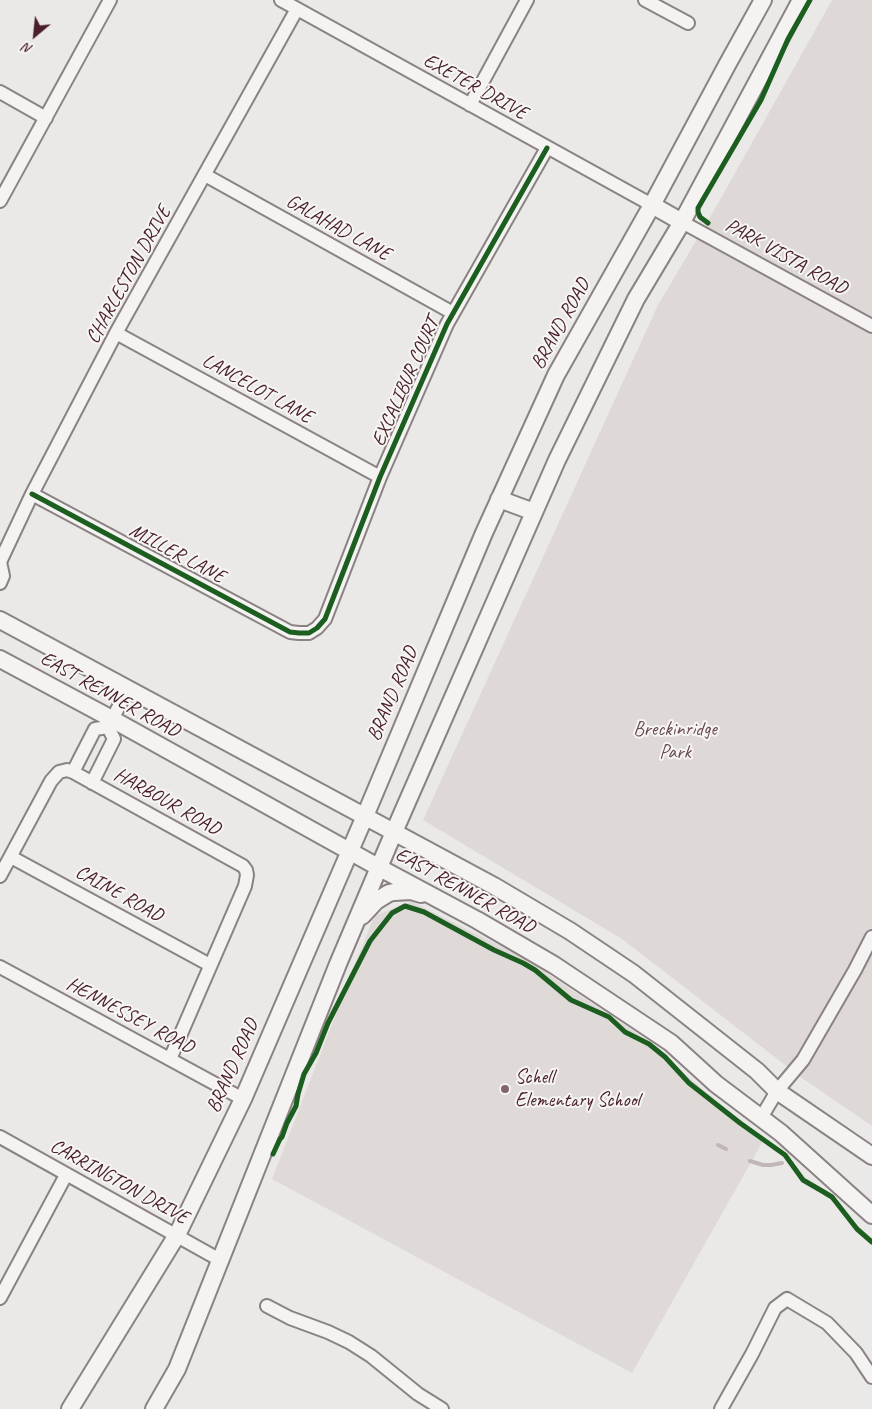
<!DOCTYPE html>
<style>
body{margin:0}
#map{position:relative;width:872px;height:1409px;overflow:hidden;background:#ebe9e7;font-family:Caveat,sans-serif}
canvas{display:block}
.north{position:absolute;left:10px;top:10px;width:50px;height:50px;-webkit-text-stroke:4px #f6f6f2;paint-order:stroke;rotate:208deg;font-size:14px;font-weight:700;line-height:20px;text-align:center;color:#4a1f2b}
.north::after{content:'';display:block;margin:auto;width:18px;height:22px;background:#4a1f2b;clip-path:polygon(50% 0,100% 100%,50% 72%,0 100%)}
</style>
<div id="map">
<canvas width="872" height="1409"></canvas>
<div class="north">N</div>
</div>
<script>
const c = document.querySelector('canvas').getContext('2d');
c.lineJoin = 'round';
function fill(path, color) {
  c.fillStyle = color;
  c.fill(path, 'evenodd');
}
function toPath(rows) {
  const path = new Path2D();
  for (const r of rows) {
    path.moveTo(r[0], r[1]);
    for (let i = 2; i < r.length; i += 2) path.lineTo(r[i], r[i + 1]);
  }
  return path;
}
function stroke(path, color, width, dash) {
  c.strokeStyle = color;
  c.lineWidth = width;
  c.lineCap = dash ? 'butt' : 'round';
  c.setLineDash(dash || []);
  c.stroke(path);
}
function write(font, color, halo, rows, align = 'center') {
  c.font = font + ' Caveat,sans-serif';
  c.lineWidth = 4;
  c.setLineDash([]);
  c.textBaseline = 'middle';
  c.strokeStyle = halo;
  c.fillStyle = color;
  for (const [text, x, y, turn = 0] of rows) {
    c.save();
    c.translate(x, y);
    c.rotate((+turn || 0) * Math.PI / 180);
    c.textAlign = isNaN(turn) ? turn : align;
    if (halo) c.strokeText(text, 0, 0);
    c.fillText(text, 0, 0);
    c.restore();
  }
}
fill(toPath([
 [411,901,524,958,641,1036,763,1141,632,1373,272,1179,374,916]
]), '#dfd9d8');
fill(toPath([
 [832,0,872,0,872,1126,802,1078,622,939,423,820,658,305,716,207]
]), '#ded8d7');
stroke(toPath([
 [718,1145,726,1149],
 [750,1161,763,1165,771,1165,782,1163]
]), '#c2b7b7', 4);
const minor = toPath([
 [281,0,652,205],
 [645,0,688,23],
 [0,92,46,118],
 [470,105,527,0],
 [205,175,453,313],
 [0,201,110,0],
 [682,222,872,326],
 [116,333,380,477],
 [32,494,290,632,299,633,309,633,317,628,325,619,380,477,447,324,547,148],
 [0,562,32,494,116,333,297,9],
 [0,562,3,576,0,583],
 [108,727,128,689],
 [73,772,95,729,108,727],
 [92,783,114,739,108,727],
 [11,857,210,965],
 [0,876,51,781,59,772,67,770,73,772,243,866,246,870,247,875,245,886,170,1059],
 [0,967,243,1099],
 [761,1118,777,1091,803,1060,855,970,872,937],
 [0,1137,220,1260],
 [0,1298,66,1175],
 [267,1306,290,1318,328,1332,349,1342,371,1356,418,1394,442,1409],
 [721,1409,752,1354,775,1308,787,1299,827,1323,856,1353,872,1377]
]);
const major = toPath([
 [652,205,682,222],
 [499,499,534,512],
 [0,620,494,886,570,931,634,974,757,1071,777,1091,872,1156],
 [0,659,110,718,378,867,477,920,554,965,671,1043,716,1084,781,1133,872,1215],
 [362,916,376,901,389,893,394,892,411,891,421,894],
 [70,1409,177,1235,243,1099,365,816,484,533,556,375,652,205,727,65,763,0],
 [154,1409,177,1369,338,964,394,832,557,460,636,299,682,222,801,0]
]);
stroke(minor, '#8b8283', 16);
stroke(major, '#8b8283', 20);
stroke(minor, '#f4f3f1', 12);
stroke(major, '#f4f3f1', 16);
stroke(toPath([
 [708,223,700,217,698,212,698,208,761,100,788,39,810,0],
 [32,494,290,632,299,633,309,633,317,628,325,619,380,477,447,324,547,148],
 [273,1154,280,1139,282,1137,287,1123,296,1106,298,1094,304,1074,316,1053,328,1023,370,941,392,913,405,906,424,912,494,950,523,963,535,970,571,1000,609,1017,625,1032,649,1044,665,1057,689,1083,740,1123,785,1155,803,1180,822,1191,832,1197,857,1229,872,1242]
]), '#1b5e20', 5);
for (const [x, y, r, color] of [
 [505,1089,5,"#82666d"]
]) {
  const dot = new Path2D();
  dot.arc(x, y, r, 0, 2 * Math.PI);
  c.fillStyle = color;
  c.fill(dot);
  stroke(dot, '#f6f6f2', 2);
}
write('20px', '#4a1f2b', '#f6f6f2', [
 ["EXETER DRIVE",475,87,29],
 ["GALAHAD LANE",338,228,29],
 ["PARK VISTA ROAD",786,257,29],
 ["CHARLESTON DRIVE",129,275,-61],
 ["BRAND ROAD",561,324,-61],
 ["EXCALIBUR COURT",406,382,-66],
 ["LANCELOT LANE",257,389,29],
 ["MILLER LANE",177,554,28],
 ["BRAND ROAD",393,694,-67],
 ["EAST RENNER ROAD",110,695,29],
 ["HARBOUR ROAD",167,802,29],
 ["EAST RENNER ROAD",465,891,29],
 ["CAINE ROAD",119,894,29],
 ["HENNESSEY ROAD",130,1016,28],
 ["BRAND ROAD",233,1066,-66],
 ["CARRINGTON DRIVE",119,1182,29]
]);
write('20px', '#6c4a53', '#f6f6f2', [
 ["Breckinridge",675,730],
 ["Park",675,753]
]);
write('20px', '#4a1f2b', '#f6f6f2', [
 ["Schell",515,1078],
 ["Elementary School",515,1101]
], 'left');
</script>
